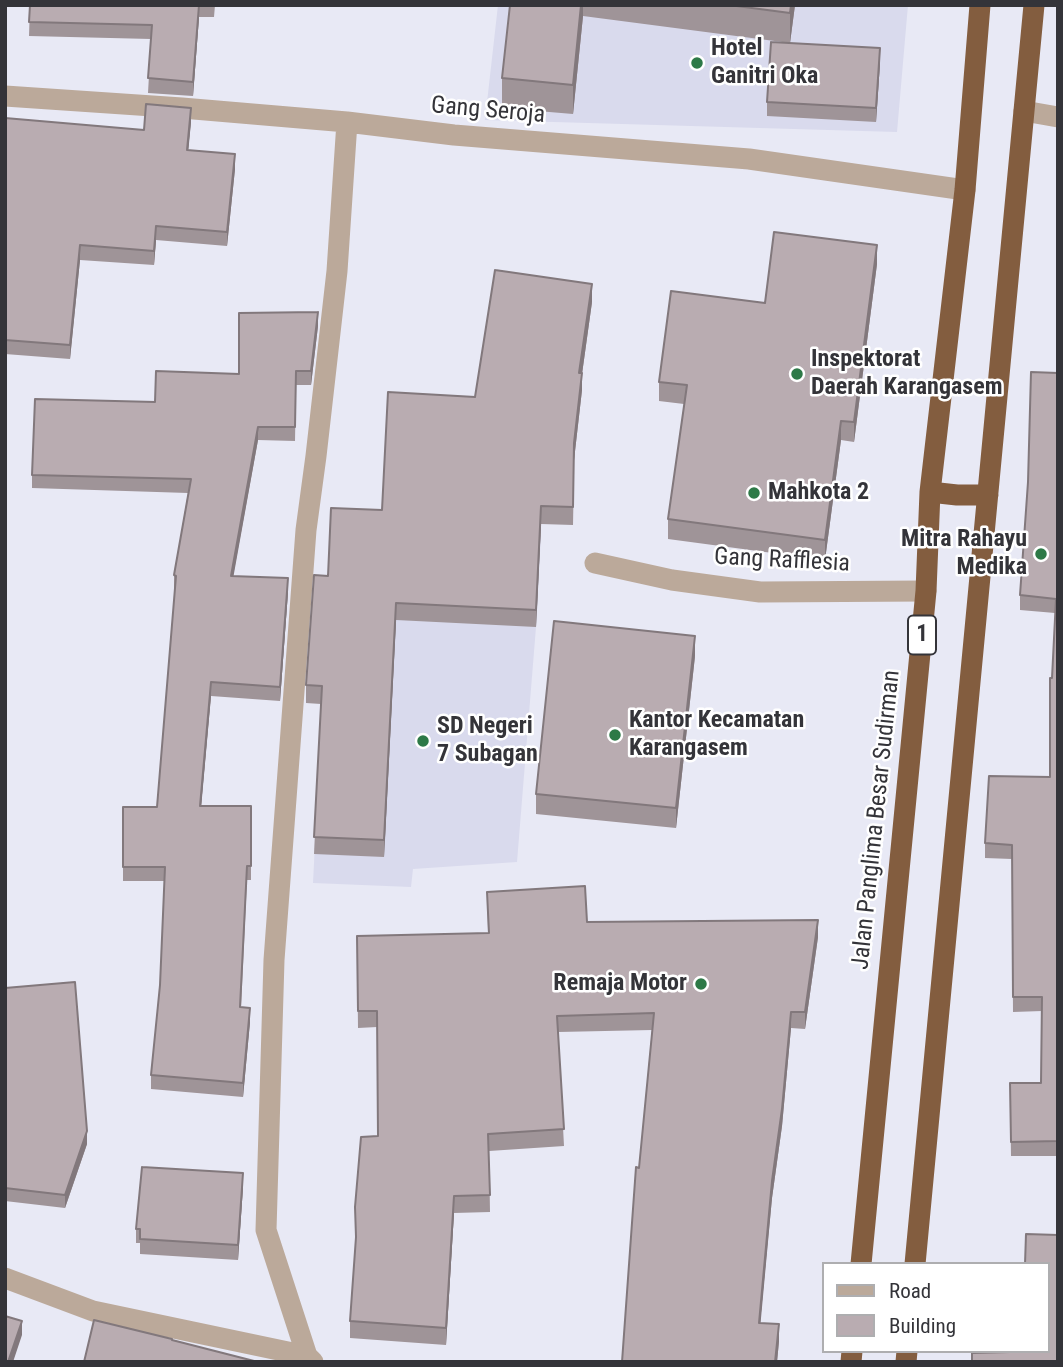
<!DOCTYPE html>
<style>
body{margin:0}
#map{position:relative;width:1063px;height:1367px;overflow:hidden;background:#e8e9f5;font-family:"Roboto Condensed",sans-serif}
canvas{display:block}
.frame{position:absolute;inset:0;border:7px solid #343439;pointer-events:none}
.legend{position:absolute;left:822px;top:1262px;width:228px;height:91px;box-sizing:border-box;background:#fff;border:2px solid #aeaeb0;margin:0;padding:9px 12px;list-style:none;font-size:21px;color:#343439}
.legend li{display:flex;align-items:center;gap:14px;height:35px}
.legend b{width:35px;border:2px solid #aeaeb0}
</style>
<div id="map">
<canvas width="1063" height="1367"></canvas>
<div class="frame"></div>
<ul class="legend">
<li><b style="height:9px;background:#bba99a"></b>Road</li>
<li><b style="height:19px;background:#b9acb1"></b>Building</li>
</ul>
</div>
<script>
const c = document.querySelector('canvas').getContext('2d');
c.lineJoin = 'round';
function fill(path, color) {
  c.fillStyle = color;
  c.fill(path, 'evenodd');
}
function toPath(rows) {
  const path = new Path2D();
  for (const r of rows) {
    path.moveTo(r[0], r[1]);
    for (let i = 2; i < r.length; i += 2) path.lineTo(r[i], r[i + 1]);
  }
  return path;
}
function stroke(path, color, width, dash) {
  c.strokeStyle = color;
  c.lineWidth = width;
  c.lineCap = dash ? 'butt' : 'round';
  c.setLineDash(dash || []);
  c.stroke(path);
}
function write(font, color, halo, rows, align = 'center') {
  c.font = font + ' "Roboto Condensed",sans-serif';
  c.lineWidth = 5;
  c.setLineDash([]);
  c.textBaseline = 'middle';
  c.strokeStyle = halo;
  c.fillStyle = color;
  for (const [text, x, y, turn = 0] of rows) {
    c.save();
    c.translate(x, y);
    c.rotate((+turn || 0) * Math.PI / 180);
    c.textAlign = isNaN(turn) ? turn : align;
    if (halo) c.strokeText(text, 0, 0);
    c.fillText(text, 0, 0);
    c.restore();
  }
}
fill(toPath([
 [498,5,908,5,897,132,485,120],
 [331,525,541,535,536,627,517,862,413,869,411,887,313,883]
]), '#d9daed');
stroke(toPath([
 [5,96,182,108,347,122,454,135,749,159,965,190],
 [1024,111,1058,117],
 [595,563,672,580,760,592,926,591],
 [5,1278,93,1311,307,1356,313,1362],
 [307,1356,266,1230,274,960,306,530,316,456,337,271,347,122]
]), '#bba99a', 21);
stroke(toPath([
 [930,492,957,495,988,495],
 [861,1264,926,591,930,492,965,190,980,5],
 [915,1264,1034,5],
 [851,1362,852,1351],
 [906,1362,907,1351]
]), '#835d3f', 21);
fill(toPath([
 [30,5,215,5,214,17,199,17,193,96,148,93,151,39,29,36],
 [510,5,795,5,790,43,583,16,573,114,502,108,502,78],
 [880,63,876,122,767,116,767,102],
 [5,118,144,130,191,122,188,150,235,169,227,246,156,240,154,265,80,260,70,359,5,354],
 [877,264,854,442,841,440,825,560,668,539,668,519,684,404,659,401,659,382,765,303],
 [592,302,582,374,582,390,574,460,573,525,541,524,536,627,396,620,384,857,314,854,321,704,306,703,306,685,328,576,475,397],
 [318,326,311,385,296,385,295,441,258,440,233,576,288,592,280,701,211,696,201,806,251,806,251,880,247,880,241,1008,250,1022,243,1097,151,1089,151,1075,160,985,165,881,123,881,123,807,157,807,175,589,174,589,174,575,188,493,32,488,32,475,155,402,239,374],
 [1058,373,1058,1156,1011,1156,1010,1083,1041,1083,1042,1011,1013,1012,1012,859,985,858,985,843,1050,777,1052,678,1055,613,1020,610,1020,595],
 [695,656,676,828,536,814,536,794],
 [487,892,587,922,818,937,805,1029,791,1028,782,1126,772,1198,760,1323,779,1341,777,1362,639,1168,652,1030,558,1032,564,1146,489,1151,490,1212,454,1213,446,1345,350,1338,350,1321,378,1136,377,1027,358,1028,357,936,488,933],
 [5,988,87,1144,65,1208,5,1201],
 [243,1187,238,1260,140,1254,140,1243,136,1243,136,1229]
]), '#9f9498');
fill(toPath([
 [199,5,199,17,193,96,193,82],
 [581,5,583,5,583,16,573,114,573,85],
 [791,5,795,5,790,43,790,13],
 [880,48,880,63,876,122,876,108],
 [191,108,191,122,187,165,187,150],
 [235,154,235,169,227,246,227,232],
 [156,226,156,240,154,265,154,251],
 [80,245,80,260,70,359,70,345],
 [877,245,877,264,854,442,854,422],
 [592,284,592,302,582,374,582,390,574,460,573,525,574,443,579,373],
 [318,312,318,326,311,385,311,371],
 [841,421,841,440,825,560,825,540],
 [258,427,258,440,231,590,231,576],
 [541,506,541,524,536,627,536,610],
 [288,578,288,592,280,701,280,687],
 [396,603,396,620,384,857,384,840],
 [695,636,695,656,676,828,676,808],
 [211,682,211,696,200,820,200,806],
 [818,920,818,937,805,1029,805,1012],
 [250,1008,250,1022,243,1097,243,1083],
 [791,1012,791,1028,782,1126,772,1198,759,1340,759,1323,772,1181],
 [87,1131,87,1144,65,1208,65,1195],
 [243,1173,243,1187,238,1260,238,1245],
 [454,1196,454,1213,446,1345,446,1328],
 [22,1321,22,1335,13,1362,8,1362],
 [779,1324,779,1341,777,1362,775,1362]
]), '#82787c');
const building = toPath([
 [30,5,199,5,193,82,148,78,152,25,29,22,30,5],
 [510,5,581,5,573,85,502,78,510,5],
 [729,5,791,5,790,13,729,5],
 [771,42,880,48,876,108,767,102,771,42],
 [146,104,191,108,187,150,235,154,227,232,156,226,154,251,80,245,70,345,5,340,5,118,144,130,146,104],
 [774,232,877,245,854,422,841,421,825,540,668,519,687,385,659,382,671,291,765,303,774,232],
 [495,270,592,284,579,373,582,373,574,443,573,507,541,506,536,610,396,603,384,840,314,837,322,686,306,685,314,575,328,576,331,508,382,510,388,392,475,397,495,270],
 [318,312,311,371,296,371,295,427,258,427,231,576,288,578,280,687,211,682,200,806,251,806,251,866,247,866,240,1007,250,1008,243,1083,151,1075,160,985,165,867,123,867,123,807,157,807,176,576,174,575,191,479,32,475,35,399,155,402,156,371,239,374,239,313,318,312],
 [1031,372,1058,373,1058,1141,1011,1142,1010,1083,1041,1083,1042,997,1013,997,1012,845,985,843,989,776,1050,777,1050,678,1052,678,1056,599,1020,595,1028,482,1031,372],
 [554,621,695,636,676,808,536,794,554,621],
 [585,886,587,922,818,920,805,1012,791,1012,782,1109,772,1181,759,1323,779,1324,775,1362,622,1362,636,1167,639,1168,654,1013,557,1016,564,1129,488,1134,490,1195,454,1196,446,1328,350,1321,356,1237,355,1207,361,1137,378,1136,377,1011,358,1011,357,936,489,933,487,892,585,886],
 [75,982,87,1131,65,1195,5,1188,5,988,75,982],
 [142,1167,243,1173,238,1245,140,1239,140,1229,136,1229,142,1167],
 [1026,1234,1058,1235,1058,1362,972,1362,972,1353,1047,1351,1047,1264,1025,1264,1026,1234],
 [5,1316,22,1321,8,1362,5,1362,5,1316],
 [94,1320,172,1339,172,1340,258,1362,84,1362,94,1320]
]);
fill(building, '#b9acb1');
stroke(building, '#82787c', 2);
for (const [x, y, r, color] of [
 [697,63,7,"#2d7947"],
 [797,374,7,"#2d7947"],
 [754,493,7,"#2d7947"],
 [1041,554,7,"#2d7947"],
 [615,735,7,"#2d7947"],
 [423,741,7,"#2d7947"],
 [701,984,7,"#2d7947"]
]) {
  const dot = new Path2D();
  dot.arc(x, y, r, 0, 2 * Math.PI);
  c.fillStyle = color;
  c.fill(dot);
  stroke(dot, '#fff', 2.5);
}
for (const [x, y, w] of [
 [922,635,28]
]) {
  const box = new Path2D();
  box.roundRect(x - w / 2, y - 19.5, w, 39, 5);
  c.fillStyle = '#fff';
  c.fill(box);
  stroke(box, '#343439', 2);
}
write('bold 23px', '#343439', null, [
 ["1",922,635]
]);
write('bold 24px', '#343439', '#fff', [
 ["Hotel",711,49],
 ["Ganitri Oka",711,77],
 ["Inspektorat",811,360],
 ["Daerah Karangasem",811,388],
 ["Mahkota 2",768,493],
 ["Mitra Rahayu",1027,540,"right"],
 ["Medika",1027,568,"right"],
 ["Kantor Kecamatan",629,721],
 ["Karangasem",629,749],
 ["SD Negeri",437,727],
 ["7 Subagan",437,755],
 ["Remaja Motor",687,984,"right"]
], 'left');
write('24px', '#343439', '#fff', [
 ["Gang Seroja",488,111,5],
 ["Gang Rafflesia",782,561,3],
 ["Jalan Panglima Besar Sudirman",877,820,-84]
]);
</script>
